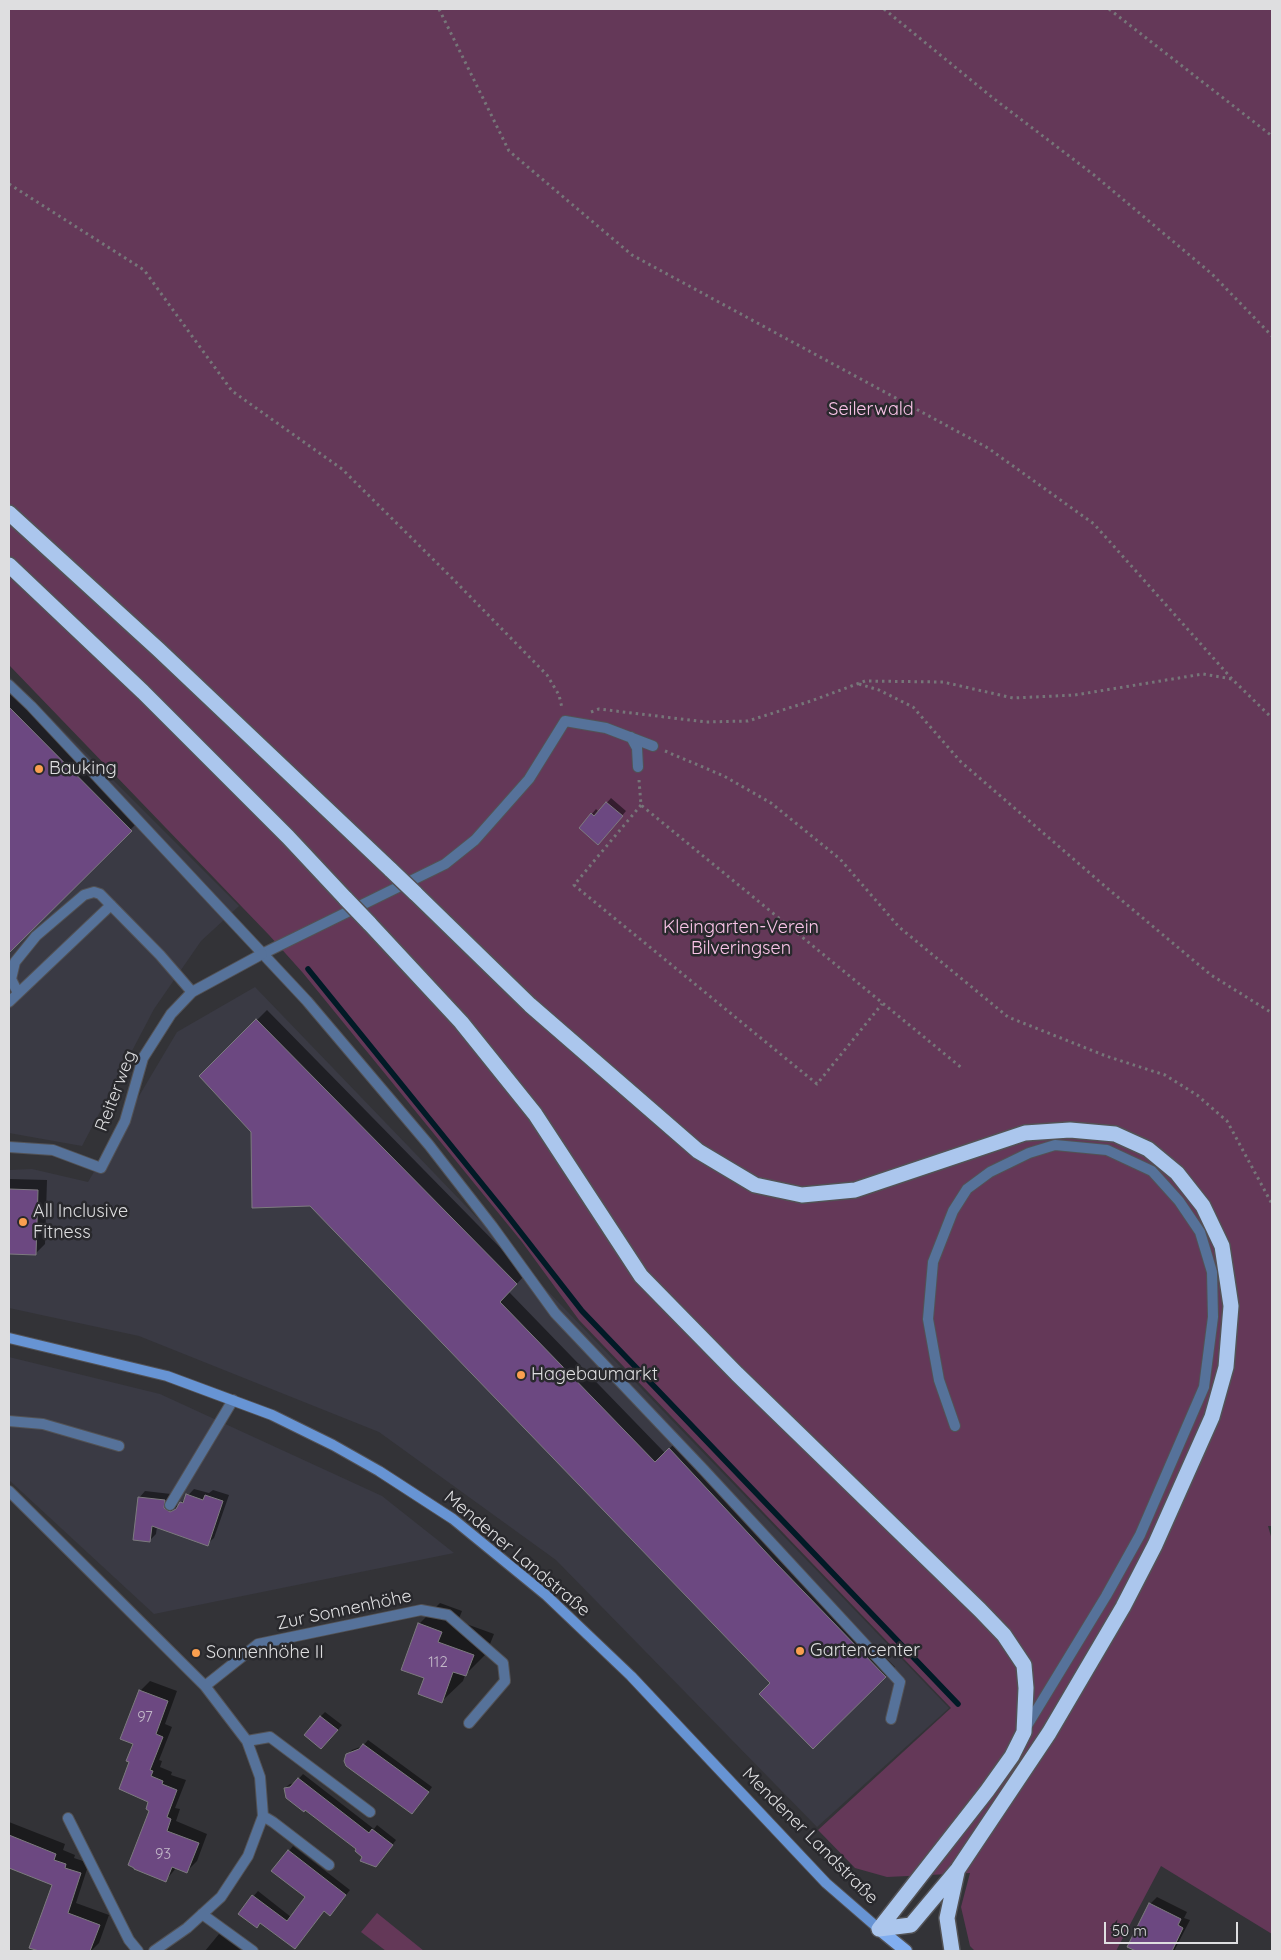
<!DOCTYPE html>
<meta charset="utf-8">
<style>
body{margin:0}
#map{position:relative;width:1281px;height:1960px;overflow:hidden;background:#333337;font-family:Quicksand,sans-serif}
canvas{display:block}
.frame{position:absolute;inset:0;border:10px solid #dedee0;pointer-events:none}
.scale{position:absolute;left:1104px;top:1922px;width:134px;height:22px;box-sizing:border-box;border:2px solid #dedee0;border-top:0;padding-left:6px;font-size:15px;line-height:18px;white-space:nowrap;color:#dedee0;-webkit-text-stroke:4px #29292d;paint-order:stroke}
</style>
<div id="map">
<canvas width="1281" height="1960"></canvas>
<div class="frame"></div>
<div class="scale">50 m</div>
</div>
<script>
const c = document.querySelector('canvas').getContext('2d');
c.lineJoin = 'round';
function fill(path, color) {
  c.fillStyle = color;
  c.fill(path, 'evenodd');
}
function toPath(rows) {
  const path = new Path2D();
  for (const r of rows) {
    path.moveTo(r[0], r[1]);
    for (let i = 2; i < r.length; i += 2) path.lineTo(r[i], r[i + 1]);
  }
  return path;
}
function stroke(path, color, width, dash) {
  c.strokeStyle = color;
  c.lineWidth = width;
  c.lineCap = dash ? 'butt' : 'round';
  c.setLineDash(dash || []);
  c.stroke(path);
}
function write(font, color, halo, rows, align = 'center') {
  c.font = font + ' Quicksand,sans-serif';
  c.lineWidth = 5;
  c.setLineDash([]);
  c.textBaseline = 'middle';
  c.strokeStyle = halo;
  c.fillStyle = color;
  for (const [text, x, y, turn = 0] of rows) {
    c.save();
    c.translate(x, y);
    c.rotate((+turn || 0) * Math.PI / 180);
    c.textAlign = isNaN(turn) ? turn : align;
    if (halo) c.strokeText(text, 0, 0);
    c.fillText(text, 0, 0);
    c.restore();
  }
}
fill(toPath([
 [9,676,239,906,201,941,154,1009,82,1146,9,1133],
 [255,987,949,1708,817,1827,556,1560,379,1432,139,1336,9,1308,9,1170,32,1169,88,1182,177,1032],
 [9,1357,160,1394,382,1496,454,1553,154,1614,9,1480]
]), '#3a3a44');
fill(toPath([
 [9,9,1272,9,1272,1526,1268,1526,1272,1540,1272,1934,1161,1866,1116,1951,975,1951,970,1946,961,1907,970,1873,887,1877,855,1868,818,1830,951,1708,579,1320,522,1242,303,973,269,935,9,665],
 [377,1913,424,1951,386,1951,361,1932]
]), '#643858');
fill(toPath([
 [12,691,140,820,9,951,9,694],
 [611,798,626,811,603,838,580,828,596,809,599,812],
 [267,1010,526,1274,509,1292,665,1453,679,1439,785,1553,895,1667,813,1747,771,1683,201,1076],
 [9,1179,47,1180,45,1244,35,1254,9,1253],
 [194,1489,209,1493,213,1490,229,1495,214,1538,207,1544,157,1526,156,1534,149,1541,139,1498,145,1491,171,1494,170,1501,178,1506],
 [440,1603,462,1611,458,1621,494,1634,486,1654,465,1675,463,1681,442,1701,425,1677,419,1624],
 [150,1681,177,1691,165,1724,172,1727,159,1760,162,1761,160,1767,172,1772,171,1775,186,1780,175,1808,180,1809,176,1821,207,1834,197,1861,187,1871,177,1867,166,1880,150,1810,150,1801,131,1762,140,1691],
 [325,1712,342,1725,330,1739,321,1716],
 [368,1740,432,1787,417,1808,347,1755,352,1750,363,1746],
 [303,1774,374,1829,377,1825,396,1840,381,1860,364,1857,358,1849,285,1788,290,1784,295,1783],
 [9,1822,65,1844,63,1850,75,1855,74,1858,89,1863,76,1903,109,1915,99,1943,91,1951,79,1949,78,1951,37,1951,54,1884,9,1867],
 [293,1846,350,1890,334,1910,324,1910,299,1943,261,1922,256,1927,239,1913,258,1891,291,1917,307,1896,289,1851],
 [1157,1897,1187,1912,1184,1918,1190,1920,1174,1951,1139,1951,1129,1946,1150,1904],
 [219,1934,242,1951,205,1951]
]), '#0007');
stroke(toPath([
 [308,969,504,1211,582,1311,958,1704]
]), '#011a26', 5.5);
const building = toPath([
 [9,707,132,831,9,953,9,707],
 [606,802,623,816,598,845,579,828,591,813,594,816,606,802],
 [256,1019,517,1284,500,1302,655,1462,669,1448,776,1563,886,1677,813,1749,759,1694,770,1683,310,1206,252,1208,251,1132,199,1076,256,1019],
 [9,1189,38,1190,36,1255,9,1254,9,1189],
 [186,1494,203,1500,205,1495,223,1501,208,1546,152,1526,150,1542,133,1540,138,1497,165,1500,164,1508,170,1512,176,1509,180,1502,183,1503,186,1494],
 [418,1623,442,1632,438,1642,474,1655,466,1676,453,1672,442,1703,418,1694,424,1678,401,1670,418,1623],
 [139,1690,168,1701,156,1734,163,1737,150,1770,153,1771,151,1776,163,1781,162,1784,177,1790,167,1817,171,1819,167,1831,199,1843,187,1873,172,1867,166,1882,134,1869,134,1868,128,1865,149,1811,146,1809,148,1802,119,1789,129,1762,126,1761,133,1744,120,1739,139,1690],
 [320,1716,338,1730,321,1749,304,1735,320,1716],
 [363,1744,429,1792,412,1814,346,1766,344,1761,346,1754,359,1749,363,1744],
 [298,1778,369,1833,372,1829,393,1845,376,1867,360,1861,362,1857,355,1851,356,1849,305,1810,304,1812,286,1798,284,1788,290,1787,298,1778],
 [9,1835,56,1854,54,1860,66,1864,65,1868,81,1873,68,1913,100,1925,90,1951,39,1951,29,1948,52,1885,9,1868,9,1835],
 [288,1850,346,1895,330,1916,324,1911,295,1949,260,1923,257,1928,238,1914,252,1895,287,1921,305,1897,271,1871,288,1850],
 [1149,1903,1181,1919,1178,1925,1183,1928,1172,1951,1136,1951,1127,1947,1149,1903]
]);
fill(building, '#6c4881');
stroke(building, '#7d7b7f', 1);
const lane = toPath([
 [9,685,31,706,307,1001,429,1145,492,1226,555,1313,703,1469,900,1682,891,1719],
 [631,737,637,748,638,767],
 [262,954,445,864,475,840,529,779,565,721,606,728,653,746],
 [18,993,11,979,15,962,36,936,84,895,94,892,100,894,160,955,192,992],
 [9,1002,111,905],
 [9,1421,43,1424,119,1446],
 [955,1426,939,1380,928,1319,933,1262,953,1211,967,1189,990,1172,1029,1153,1055,1145,1107,1150,1152,1171,1179,1201,1200,1232,1212,1272,1213,1317,1204,1387,1140,1535,1106,1596,1025,1729],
 [170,1505,233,1400]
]);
const street = toPath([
 [9,1147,53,1150,101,1168,125,1121,143,1058,171,1014,192,992,262,954],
 [9,1491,205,1686,247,1741,260,1777,263,1816,248,1856,221,1897,187,1928,154,1951],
 [205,1686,258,1644,421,1610,448,1615,503,1663,505,1681,469,1723],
 [247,1741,270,1737,370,1812],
 [263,1816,273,1822,329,1865],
 [68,1818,129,1940,138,1951],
 [202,1914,253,1951]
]);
const secondary = toPath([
 [9,1338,167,1376,272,1415,333,1445,379,1471,453,1519,546,1595,631,1676,826,1883,879,1929]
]);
const primary = toPath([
 [879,1929,906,1951]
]);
const highway = toPath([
 [9,513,159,650,391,870],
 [9,565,143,692,288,837,346,899],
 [415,893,530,1005,698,1151,755,1185,802,1195,855,1190,1025,1133,1070,1130,1115,1134,1148,1149,1177,1173,1203,1206,1222,1246,1231,1306,1226,1367,1212,1417,1155,1545,1123,1607,1049,1733,958,1869,911,1925,879,1929],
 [369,923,461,1022,535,1114,641,1276,737,1374,980,1610,1004,1635,1024,1665,1026,1688,1024,1732,1012,1756,987,1791,879,1929],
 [952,1951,947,1918,957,1872]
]);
stroke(lane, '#525255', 12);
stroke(street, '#525255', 12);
stroke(secondary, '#525255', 12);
stroke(primary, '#525255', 15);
stroke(highway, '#525255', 18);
stroke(toPath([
 [439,9,509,151,632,255,988,448,1094,524,1232,679,1272,718],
 [884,9,993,98,1094,175,1212,274,1272,336],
 [1109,9,1272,136],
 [9,184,144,270,232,391,342,469,452,578,547,675,559,695,562,708],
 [859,684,879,690,913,707,961,762,1107,888,1211,975,1272,1013],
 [591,712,599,709,706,722,748,721,811,701,865,681,943,682,1013,698,1075,695,1203,674,1232,679],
 [665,751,724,776,771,803,840,859,899,927,1008,1017,1106,1056,1165,1075,1197,1095,1227,1121,1272,1204],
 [639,780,641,805,963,1069],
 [641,805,574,885,817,1084,882,1004]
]), '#767679', 3, [2.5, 4]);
stroke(lane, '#56729a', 10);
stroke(street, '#56729a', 10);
stroke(secondary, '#6794d4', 10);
stroke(primary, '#81aef0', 12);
stroke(highway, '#abc6ed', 15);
const highwayBridge = toPath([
 [391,870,415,893],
 [346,899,369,923]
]);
stroke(highwayBridge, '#525255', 18, []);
stroke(highwayBridge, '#abc6ed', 15);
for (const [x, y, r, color] of [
 [39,769,5,"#fa9f4f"],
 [23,1222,5,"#fa9f4f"],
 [521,1375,5,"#fa9f4f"],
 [800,1651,5,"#fa9f4f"],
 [196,1653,5,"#fa9f4f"]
]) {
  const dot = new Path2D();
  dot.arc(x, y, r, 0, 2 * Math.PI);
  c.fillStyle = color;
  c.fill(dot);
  stroke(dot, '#29292d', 2);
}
write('15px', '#c2b8c8', null, [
 ["112",438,1662],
 ["97",145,1717],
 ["93",163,1854]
]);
write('18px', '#fac4e8', '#29292d', [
 ["Seilerwald",871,410],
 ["Kleingarten-Verein",741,928],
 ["Bilveringsen",741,949]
]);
write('18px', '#dedee0', '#29292d', [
 ["Bauking",49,769],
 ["All Inclusive",33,1212],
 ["Fitness",33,1233],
 ["Hagebaumarkt",531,1375],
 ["Gartencenter",810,1651],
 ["Sonnenhöhe II",206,1653]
], 'left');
write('18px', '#dedee0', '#29292d', [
 ["Reiterweg",116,1091,-69],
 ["Mendener Landstraße",517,1554,40],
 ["Zur Sonnenhöhe",344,1610,-12],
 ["Mendener Landstraße",810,1836,45]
]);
</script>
